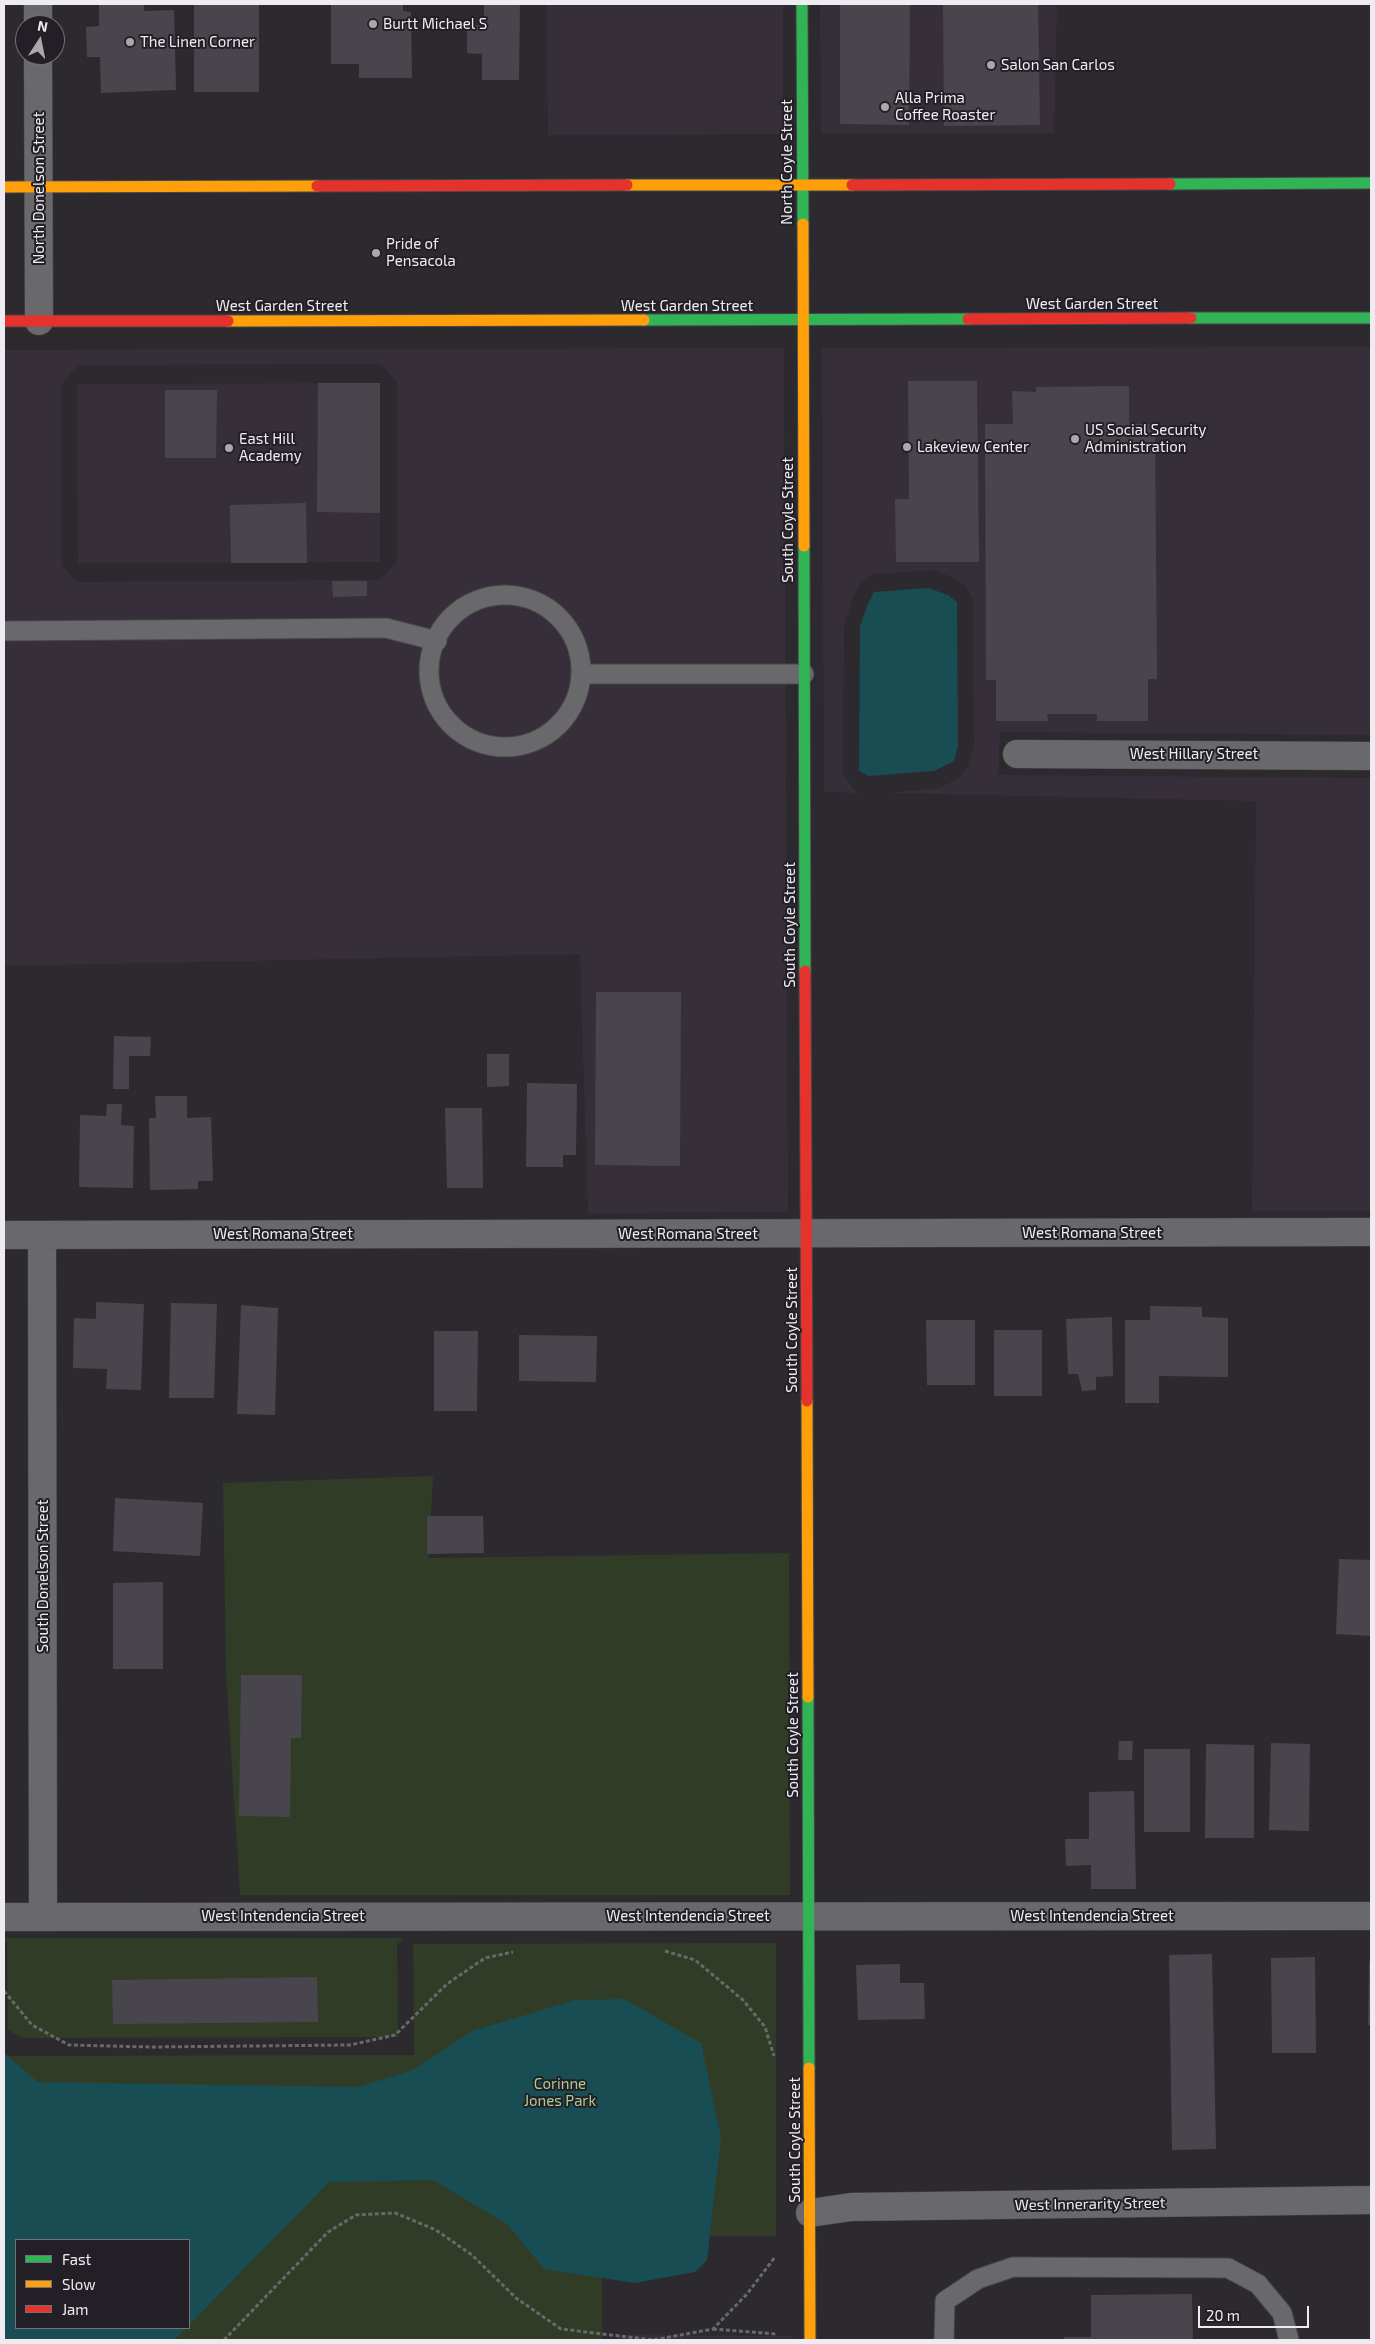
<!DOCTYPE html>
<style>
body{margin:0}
#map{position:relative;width:1375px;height:2344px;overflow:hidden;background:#2c2a2e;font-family:"Exo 2",sans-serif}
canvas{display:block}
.frame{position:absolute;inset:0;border:5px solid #efecf1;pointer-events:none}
.legend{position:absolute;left:15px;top:2239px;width:175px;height:90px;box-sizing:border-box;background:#231f26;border:1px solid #757177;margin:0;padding:6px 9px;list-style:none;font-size:15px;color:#efecf1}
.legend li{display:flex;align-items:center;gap:10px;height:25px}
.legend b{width:25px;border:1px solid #757177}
.north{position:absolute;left:15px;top:15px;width:50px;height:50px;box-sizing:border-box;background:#231f26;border:1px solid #757177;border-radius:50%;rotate:11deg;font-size:14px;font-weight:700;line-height:20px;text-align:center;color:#efecf1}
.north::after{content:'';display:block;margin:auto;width:18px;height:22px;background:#aba8ad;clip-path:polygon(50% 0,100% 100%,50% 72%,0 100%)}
.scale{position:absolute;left:1198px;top:2306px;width:111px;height:22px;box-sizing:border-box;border:2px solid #efecf1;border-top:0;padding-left:6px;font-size:15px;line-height:18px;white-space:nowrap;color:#efecf1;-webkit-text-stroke:4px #231f26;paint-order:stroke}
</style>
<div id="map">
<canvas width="1375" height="2344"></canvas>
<div class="frame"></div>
<ul class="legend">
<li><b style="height:6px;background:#30b455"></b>Fast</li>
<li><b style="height:6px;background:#ff9f0a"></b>Slow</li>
<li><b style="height:6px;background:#e5322d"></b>Jam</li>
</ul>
<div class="north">N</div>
<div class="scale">20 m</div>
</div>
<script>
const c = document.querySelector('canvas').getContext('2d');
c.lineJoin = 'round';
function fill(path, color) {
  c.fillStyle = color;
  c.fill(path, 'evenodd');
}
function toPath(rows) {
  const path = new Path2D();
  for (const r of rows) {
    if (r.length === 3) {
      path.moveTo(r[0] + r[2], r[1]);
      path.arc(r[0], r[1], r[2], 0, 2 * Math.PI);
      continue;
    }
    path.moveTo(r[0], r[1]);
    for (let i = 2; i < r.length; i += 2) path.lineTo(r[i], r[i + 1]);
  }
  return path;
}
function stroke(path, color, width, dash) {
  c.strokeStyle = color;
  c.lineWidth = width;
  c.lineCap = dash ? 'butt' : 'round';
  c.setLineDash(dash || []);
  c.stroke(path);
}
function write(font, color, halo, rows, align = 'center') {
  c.font = font + ' "Exo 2",sans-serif';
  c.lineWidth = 4;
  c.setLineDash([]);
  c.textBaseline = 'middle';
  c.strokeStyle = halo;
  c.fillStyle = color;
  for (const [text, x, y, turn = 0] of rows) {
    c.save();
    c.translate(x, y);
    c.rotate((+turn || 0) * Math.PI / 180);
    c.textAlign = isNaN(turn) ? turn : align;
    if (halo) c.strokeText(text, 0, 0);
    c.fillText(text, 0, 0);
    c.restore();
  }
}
fill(toPath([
 [546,4,783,4,783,134,548,135],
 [820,4,1057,4,1054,133,821,134],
 [1371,347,1371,735,1000,732,998,775,1371,778,1371,1211,1252,1211,1256,801,887,793,940,788,959,778,968,766,974,745,973,600,966,586,954,578,933,570,874,574,861,583,853,598,844,627,843,772,852,788,861,793,824,792,822,348],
 [784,348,788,1212,588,1213,580,954,4,966,4,350],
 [381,364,397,382,397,561,380,580,77,582,62,565,61,385,78,365],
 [380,383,380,562,78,563,77,384],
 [618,2335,791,2336,791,2340,618,2340]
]), '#362f3a');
fill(toPath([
 [433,1476,429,1558,789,1553,790,1895,240,1895,226,1673,223,1483],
 [4,1938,403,1938,397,1945,398,2037,23,2038,8,2030,7,1942],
 [776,1943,776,2236,602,2236,602,2340,4,2340,4,2056,414,2055,413,1944],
 [16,2240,189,2240,189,2328,16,2328]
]), '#313c27');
fill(toPath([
 [928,588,948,595,957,602,958,746,954,761,934,771,869,776,859,771,860,626,868,604,874,592],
 [624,1999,701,2043,721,2137,707,2260,695,2272,635,2283,544,2269,507,2224,433,2180,329,2182,189,2325,189,2240,16,2240,16,2328,186,2328,174,2340,4,2340,4,2053,38,2082,358,2087,413,2070,472,2031,575,2000]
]), '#174d53');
fill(toPath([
 [99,4,144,4,144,11,174,10,176,90,101,93,100,57,87,57,86,27,99,26],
 [194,4,259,4,259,92,194,92],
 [331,4,403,4,403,11,411,12,412,78,359,78,359,64,331,64],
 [484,4,520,4,519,80,482,80,482,54,467,53,467,25,484,25],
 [840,4,910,4,909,125,840,124],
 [943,4,1038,4,1040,125,944,126],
 [908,381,977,381,979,562,896,562,895,499,909,499],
 [318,383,380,383,380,513,317,512],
 [1129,386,1129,424,1155,424,1157,679,1148,679,1148,721,1097,721,1097,714,1047,714,1048,721,996,721,996,680,986,680,985,424,1013,424,1012,391,1036,392,1036,387],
 [165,390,217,390,216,458,165,458],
 [306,503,307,563,231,563,230,505],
 [332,581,367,581,367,596,333,597],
 [596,992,681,992,680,1166,595,1165],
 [114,1036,151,1037,150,1056,129,1056,129,1089,113,1089],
 [487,1054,509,1054,509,1086,487,1087],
 [527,1083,577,1084,576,1155,563,1155,563,1167,526,1167],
 [155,1096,187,1096,187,1118,211,1117,213,1181,198,1181,198,1189,150,1190,149,1118,156,1118],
 [107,1104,122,1104,121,1125,134,1126,133,1188,79,1187,80,1115,106,1116],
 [445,1108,482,1108,483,1188,447,1188],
 [96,1302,144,1304,141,1390,106,1389,107,1369,73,1368,74,1318,96,1319],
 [171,1303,217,1304,214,1398,169,1398],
 [241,1305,278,1308,275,1415,237,1414],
 [1150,1306,1202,1307,1202,1317,1228,1318,1228,1377,1159,1376,1159,1403,1125,1403,1125,1320,1150,1320],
 [1112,1317,1113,1376,1096,1377,1096,1390,1082,1391,1078,1374,1068,1374,1066,1319],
 [926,1320,975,1320,975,1385,927,1385],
 [994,1330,1042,1330,1042,1396,994,1396],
 [434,1331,478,1331,477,1411,434,1411],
 [519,1335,597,1336,596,1382,519,1381],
 [115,1498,203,1503,200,1556,113,1551],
 [427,1516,483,1516,484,1553,427,1554],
 [1339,1559,1371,1560,1371,1636,1336,1634],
 [163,1582,163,1669,113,1669,113,1583],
 [241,1675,302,1675,301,1738,291,1738,290,1817,239,1816],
 [1119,1741,1133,1741,1132,1760,1118,1760],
 [1271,1743,1310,1744,1309,1831,1269,1830],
 [1206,1744,1254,1745,1254,1838,1205,1838],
 [1144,1749,1190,1749,1190,1832,1144,1832],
 [1134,1791,1136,1889,1091,1889,1091,1865,1066,1866,1065,1839,1089,1839,1089,1792],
 [1212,1954,1216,2149,1172,2150,1169,1955],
 [1315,1957,1316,2053,1272,2053,1271,1958],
 [1369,1961,1371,1961,1371,2026,1368,2025],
 [900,1964,900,1983,924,1983,925,2019,858,2020,856,1965],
 [317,1977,318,2022,113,2024,112,1980],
 [1192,2294,1193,2340,1064,2340,1064,2337,1091,2337,1091,2295]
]), '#49454d');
const lane = toPath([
 [505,671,76],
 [4,631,386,628,437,641],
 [582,674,804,674],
 [944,2340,945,2301,978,2279,1013,2267,1228,2268,1258,2284,1282,2313,1289,2340]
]);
const street = toPath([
 [38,4,38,25],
 [38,55,39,321],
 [1017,754,1371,756],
 [4,1235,1371,1232],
 [42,1235,43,1917],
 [4,1917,1371,1916],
 [810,2213,851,2207,1371,2200]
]);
const fast = toPath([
 [802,4,803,224],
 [1170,184,1371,183],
 [1191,318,1371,318],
 [644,320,968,319],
 [804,546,805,971],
 [808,1697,809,2068]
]);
const slow = toPath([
 [627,185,852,185],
 [4,187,317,186],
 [803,224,804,546],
 [228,321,644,320],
 [807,1401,808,1697],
 [809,2068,810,2340]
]);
const jam = toPath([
 [852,185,1170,184],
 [317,186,627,185],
 [968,319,1191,318],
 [4,321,228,321],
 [805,971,807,1401]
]);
stroke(lane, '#49464b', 21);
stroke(street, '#49464b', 29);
stroke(fast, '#49464b', 13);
stroke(slow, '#49464b', 13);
stroke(jam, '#49464b', 13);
stroke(toPath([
 [665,1951,695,1960,743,2000,765,2027,774,2056],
 [4,1991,32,2025,69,2045,151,2047,350,2045,395,2035,447,1984,485,1958,513,1952],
 [713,2329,776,2334],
 [224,2340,328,2232,356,2215,395,2213,436,2230,472,2255,516,2298,561,2329,653,2340,713,2329,747,2294,775,2257]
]), '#69686a', 3, [4, 2.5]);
stroke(lane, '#69686a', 19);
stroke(street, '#69686a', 28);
stroke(fast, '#30b455', 11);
stroke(slow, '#ff9f0a', 11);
stroke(jam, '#e5322d', 11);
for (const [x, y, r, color] of [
 [373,24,5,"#aba8ad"],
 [130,42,5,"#aba8ad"],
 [991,65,5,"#aba8ad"],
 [885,107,5,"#aba8ad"],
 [376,253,5,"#aba8ad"],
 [1075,439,5,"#aba8ad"],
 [907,447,5,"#aba8ad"],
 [229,448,5,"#aba8ad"]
]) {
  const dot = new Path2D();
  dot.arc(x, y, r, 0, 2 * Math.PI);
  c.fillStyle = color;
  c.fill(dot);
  stroke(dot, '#231f26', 2);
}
write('15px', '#efecf1', '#231f26', [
 ["Burtt Michael S",383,24],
 ["The Linen Corner",140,42],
 ["Salon San Carlos",1001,65],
 ["Alla Prima",895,98],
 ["Coffee Roaster",895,115],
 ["Pride of",386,244],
 ["Pensacola",386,261],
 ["US Social Security",1085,430],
 ["Administration",1085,447],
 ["East Hill",239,439],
 ["Academy",239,456],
 ["Lakeview Center",917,447]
], 'left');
write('15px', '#efecf1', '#231f26', [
 ["North Coyle Street",787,162,-90],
 ["North Donelson Street",39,188,-90],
 ["West Garden Street",1092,304],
 ["West Garden Street",282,306],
 ["West Garden Street",687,306],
 ["South Coyle Street",788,520,-90],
 ["West Hillary Street",1194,754],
 ["South Coyle Street",790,925,-90],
 ["West Romana Street",1092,1233],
 ["West Romana Street",283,1234],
 ["West Romana Street",688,1234],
 ["South Coyle Street",792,1330,-90],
 ["South Donelson Street",43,1576,-90],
 ["South Coyle Street",793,1735,-90],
 ["West Intendencia Street",283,1916],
 ["West Intendencia Street",688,1916],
 ["West Intendencia Street",1092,1916],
 ["South Coyle Street",795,2140,-90],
 ["West Innerarity Street",1090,2204,-1]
]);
write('15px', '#abcc90', '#231f26', [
 ["Corinne",560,2084],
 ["Jones Park",560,2101]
]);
</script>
